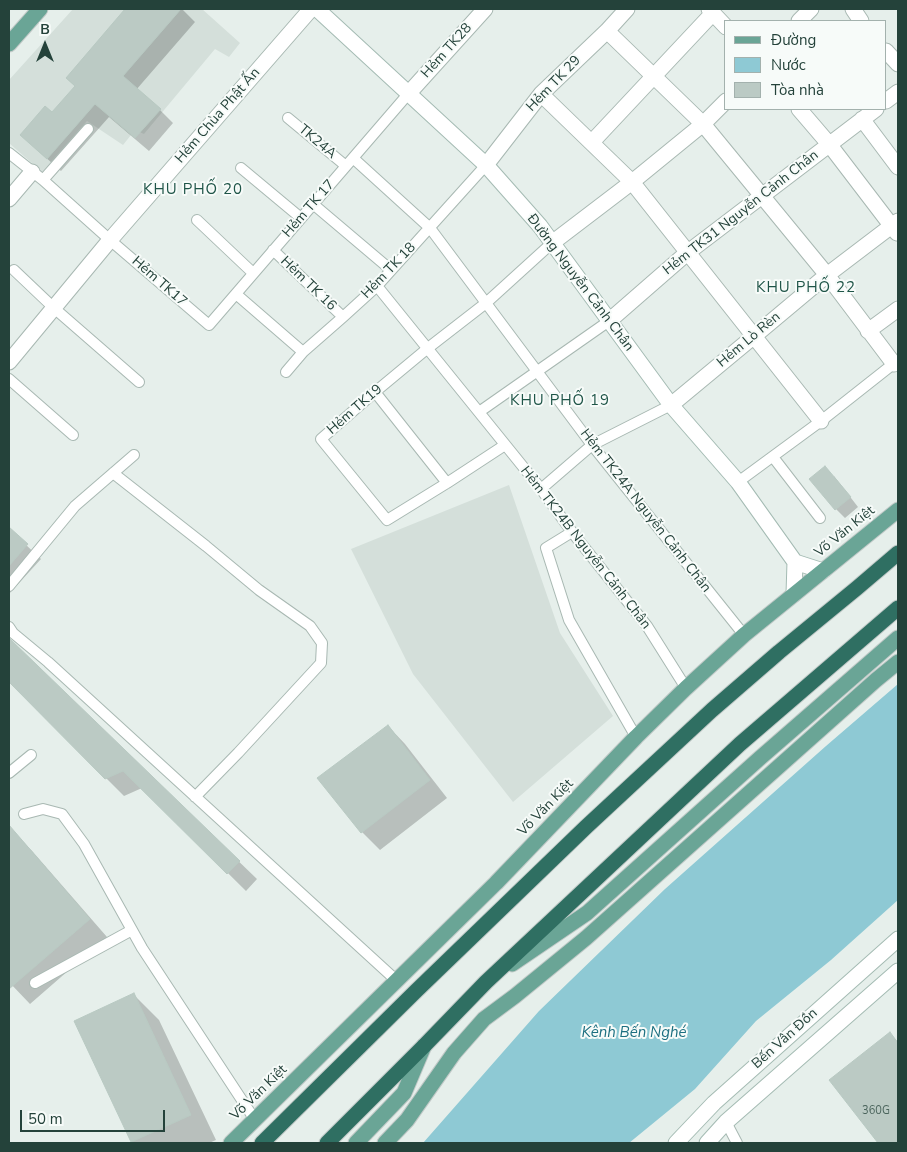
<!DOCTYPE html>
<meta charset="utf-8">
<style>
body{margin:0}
#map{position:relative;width:907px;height:1152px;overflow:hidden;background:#e6efeb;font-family:"Nunito Sans",sans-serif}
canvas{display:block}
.frame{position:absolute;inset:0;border:10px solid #24423a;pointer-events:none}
.legend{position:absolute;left:724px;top:20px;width:162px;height:90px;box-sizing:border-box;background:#f7fbf9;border:1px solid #a3b1ad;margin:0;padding:6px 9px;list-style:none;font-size:15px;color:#24423a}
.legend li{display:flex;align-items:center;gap:10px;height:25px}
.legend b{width:25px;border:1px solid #a3b1ad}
.north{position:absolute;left:20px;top:20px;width:50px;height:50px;-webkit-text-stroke:4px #f7fbf9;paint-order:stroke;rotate:0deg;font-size:14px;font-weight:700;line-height:20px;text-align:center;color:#24423a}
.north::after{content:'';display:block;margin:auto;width:18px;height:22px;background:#24423a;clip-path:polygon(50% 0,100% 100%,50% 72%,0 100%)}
.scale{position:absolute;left:20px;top:1110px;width:145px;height:22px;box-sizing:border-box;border:2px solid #24423a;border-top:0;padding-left:6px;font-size:15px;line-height:18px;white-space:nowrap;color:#24423a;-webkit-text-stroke:4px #f7fbf9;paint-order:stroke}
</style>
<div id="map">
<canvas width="907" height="1152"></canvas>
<div class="frame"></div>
<ul class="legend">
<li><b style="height:6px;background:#6aa596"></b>Đường</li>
<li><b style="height:14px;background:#8ec9d4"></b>Nước</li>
<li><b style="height:14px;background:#bbcac4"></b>Tòa nhà</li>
</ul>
<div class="north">B</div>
<div class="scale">50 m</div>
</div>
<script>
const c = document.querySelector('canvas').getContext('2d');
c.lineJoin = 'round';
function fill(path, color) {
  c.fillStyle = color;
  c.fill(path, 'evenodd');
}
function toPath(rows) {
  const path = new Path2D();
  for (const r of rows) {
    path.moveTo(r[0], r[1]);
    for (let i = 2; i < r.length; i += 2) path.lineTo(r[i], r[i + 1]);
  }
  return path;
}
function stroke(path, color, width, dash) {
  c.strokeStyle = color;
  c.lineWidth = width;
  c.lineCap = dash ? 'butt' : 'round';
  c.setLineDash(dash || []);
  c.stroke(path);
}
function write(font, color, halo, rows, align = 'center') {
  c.font = font + ' "Nunito Sans",sans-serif';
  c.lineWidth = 4;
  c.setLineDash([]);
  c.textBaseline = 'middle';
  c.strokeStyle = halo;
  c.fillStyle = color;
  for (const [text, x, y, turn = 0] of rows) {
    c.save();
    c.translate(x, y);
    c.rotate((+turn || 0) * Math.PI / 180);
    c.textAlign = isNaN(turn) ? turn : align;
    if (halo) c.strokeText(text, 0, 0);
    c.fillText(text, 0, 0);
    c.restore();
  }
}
fill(toPath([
 [73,9,202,9,240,43,229,57,215,49,144,134,135,130,123,145,87,121,42,172,9,143,9,80],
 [509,485,560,633,613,716,513,802,413,674,351,549]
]), '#d4dfda');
fill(toPath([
 [898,684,898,900,831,960,756,1021,695,1089,629,1143,423,1143,539,1011,665,889,826,746]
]), '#8ec9d4');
fill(toPath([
 [127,9,182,9,195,22,136,90,160,110,173,123,149,151,109,117,61,171,35,148,52,114,76,87,67,78],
 [834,476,858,507,845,518,836,509],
 [9,529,41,559,9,594],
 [9,640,257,879,246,891,142,788,124,796,9,681],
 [388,726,405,744,447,798,380,850,362,832],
 [16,834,33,852,107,937,30,1004,9,982,9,839],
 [134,995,159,1020,216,1140,209,1143,134,1143,132,1142,76,1021],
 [890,1034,898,1042,898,1143,880,1143,830,1080]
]), '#0003');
const building = toPath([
 [125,9,181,9,123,76,161,109,135,138,95,104,47,159,20,135,45,106,52,112,75,86,66,78,125,9],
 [825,466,851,497,835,510,809,479,825,466],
 [9,527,28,544,9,566,9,527],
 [9,638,240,861,227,874,123,771,105,779,9,682,9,638],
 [388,725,430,780,361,833,317,778,388,725],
 [9,825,90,919,9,989,9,825],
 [134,993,191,1115,131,1142,74,1021,134,993],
 [890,1032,898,1043,898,1143,878,1143,829,1080,890,1032]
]);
fill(building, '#bbcac4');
stroke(building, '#b8c9c2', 1);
const lane = toPath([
 [288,118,346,166],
 [9,153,43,180,110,240,209,325,409,93],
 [353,158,430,228,592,445,744,635],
 [241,168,301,218],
 [43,180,88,129],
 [313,204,391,270],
 [197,220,253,273],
 [273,250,343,317],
 [14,270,54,308,139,382],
 [377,286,541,489,572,532,647,626,686,688],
 [236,294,303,352],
 [286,372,303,352,343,317,377,286,486,165],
 [9,379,73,435],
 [375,392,447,483],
 [479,412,609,321],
 [505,445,447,483,387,520,321,439,375,392,428,348,486,303,552,243],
 [773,457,820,518],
 [113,473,206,546,259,590,310,626,322,643,321,663,238,753,195,797],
 [738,482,821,421,897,361],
 [541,489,592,445,671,405],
 [572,532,546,548,569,620,636,737],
 [9,586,75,506,134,455],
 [9,627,13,633,48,662,397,981],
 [9,773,31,755],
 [24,814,43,809,62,814,84,844,142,948,255,1120],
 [35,983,132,930],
 [726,1122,737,1143]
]);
const street = toPath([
 [709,9,726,27],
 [853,9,861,21],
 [799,21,811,9],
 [607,31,703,124,827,275,894,364],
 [886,51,898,64],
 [409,93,485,9],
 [541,94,632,182,821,421],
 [886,101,898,92],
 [799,109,829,144,897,233],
 [862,119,898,167],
 [592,142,713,13],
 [486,165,541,94,607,31,627,9],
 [9,199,32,172],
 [552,243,632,182,703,124,726,101],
 [609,321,687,253,876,109],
 [868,331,898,309],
 [9,362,110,240,311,9],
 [671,405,753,337,827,275,898,221]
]);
const secondary = toPath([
 [317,9,486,165,540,226,671,405,738,482,795,562,823,571],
 [794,594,795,562],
 [676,1143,714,1103,898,939],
 [707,1143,726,1122,898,971]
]);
const primary = toPath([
 [9,44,40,9],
 [512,964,587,913,760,758,898,638],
 [231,1143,496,883,636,737,686,688,744,635,898,510],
 [356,1143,404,1093,424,1046],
 [385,1143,407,1120,454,1053,484,1019,515,996,586,938,876,680,898,662]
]);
const highway = toPath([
 [262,1143,416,991,586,827,712,710,779,652,857,588,898,553],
 [327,1143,424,1046,486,982,740,744,898,608]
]);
stroke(lane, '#a8b8b2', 12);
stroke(street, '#a8b8b2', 17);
stroke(secondary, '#a4bbb3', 17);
stroke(primary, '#c2cac8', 17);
stroke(highway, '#c2cac8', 17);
stroke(lane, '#fff', 10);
stroke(street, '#fff', 15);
stroke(secondary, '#fff', 15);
stroke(primary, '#6aa596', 15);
stroke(highway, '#2f6f62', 15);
write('11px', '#4a645c', null, [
 ["360G",876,1111]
]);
write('14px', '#24423a', '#f7fbf9', [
 ["Hẻm TK28",447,51,-48],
 ["Hẻm TK 29",554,84,-46],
 ["Hẻm Chùa Phật Ấn",218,116,-49],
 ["TK24A",317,142,40],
 ["Hẻm TK 17",309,209,-49],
 ["Hẻm TK31 Nguyễn Cảnh Chân",741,213,-38],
 ["Hẻm TK 18",389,271,-46],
 ["Hẻm TK17",159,282,41],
 ["Đường Nguyễn Cảnh Chân",580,283,53],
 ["Hẻm TK 16",308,284,44],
 ["Hẻm Lò Rèn",749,340,-40],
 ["Hẻm TK19",355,410,-41],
 ["Hẻm TK24A Nguyễn Cảnh Chân",645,511,52],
 ["Võ Văn Kiệt",845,532,-39],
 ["Hẻm TK24B Nguyễn Cảnh Chân",585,548,52],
 ["Võ Văn Kiệt",546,808,-46],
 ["Bến Vân Đồn",785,1039,-42],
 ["Võ Văn Kiệt",259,1093,-44]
]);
c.letterSpacing = '1px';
write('15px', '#1f5548', '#f7fbf9', [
 ["KHU PHỐ 20",193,190],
 ["KHU PHỐ 22",806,288],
 ["KHU PHỐ 19",560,401]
]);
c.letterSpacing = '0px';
write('italic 15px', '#1c6f80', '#f7fbf9', [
 ["Kênh Bến Nghé",634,1033]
]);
</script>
